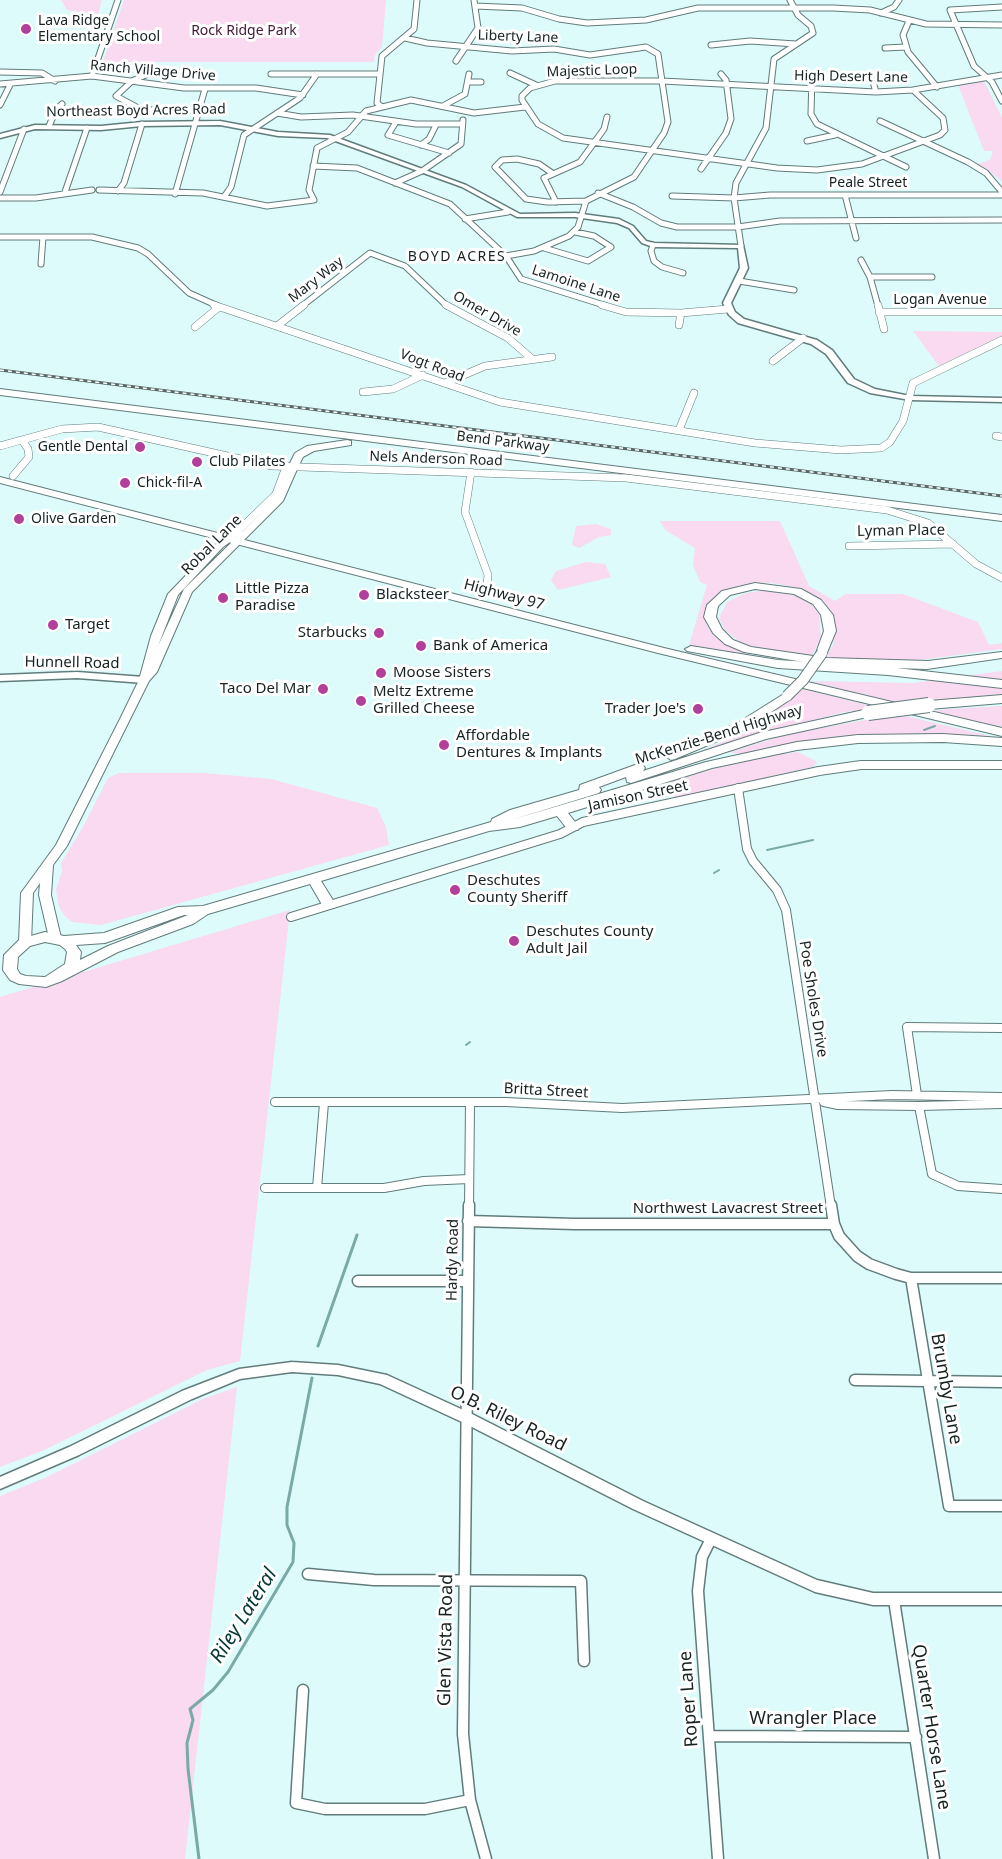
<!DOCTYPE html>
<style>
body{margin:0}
canvas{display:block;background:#dcfbfa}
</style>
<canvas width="1002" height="1859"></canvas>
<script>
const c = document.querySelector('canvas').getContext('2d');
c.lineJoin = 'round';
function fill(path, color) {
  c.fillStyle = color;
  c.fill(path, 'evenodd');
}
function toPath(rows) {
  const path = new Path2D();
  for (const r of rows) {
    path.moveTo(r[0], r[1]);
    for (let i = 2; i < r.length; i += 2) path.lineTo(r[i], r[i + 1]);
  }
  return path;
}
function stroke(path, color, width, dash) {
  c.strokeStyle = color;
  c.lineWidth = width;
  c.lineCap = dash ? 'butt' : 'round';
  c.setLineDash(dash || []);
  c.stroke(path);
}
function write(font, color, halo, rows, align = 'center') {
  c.font = font + ' "Noto Sans",sans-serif';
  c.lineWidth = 6;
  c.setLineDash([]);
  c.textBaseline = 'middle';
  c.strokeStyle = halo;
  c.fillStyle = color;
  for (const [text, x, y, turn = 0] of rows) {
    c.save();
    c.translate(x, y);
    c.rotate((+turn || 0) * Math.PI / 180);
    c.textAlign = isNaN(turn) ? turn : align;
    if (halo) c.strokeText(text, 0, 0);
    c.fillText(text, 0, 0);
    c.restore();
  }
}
fill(toPath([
 [61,0,102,0,98,15,67,10],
 [124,0,386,0,382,47,375,55,374,62,103,62],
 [984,81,1002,118,1002,181,978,164,990,160,993,151,984,151,958,85],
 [913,331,1002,332,1002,336,939,366],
 [660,521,780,521,809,586,835,601,846,594,903,594,978,622,989,645,1002,643,1002,649,912,661,825,659,833,645,836,628,825,605,814,596,795,587,771,583,755,583,721,591,708,604,706,624,714,636,750,655,689,645,707,585,700,582,693,565,695,548,665,530],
 [596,524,611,529,611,535,599,537,579,548,572,545,576,526],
 [586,562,605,564,611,577,558,590,551,580,556,571],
 [767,590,797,596,812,605,819,614,821,637,812,656,756,648,740,642,725,630,719,618,727,602,746,593],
 [1002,671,1002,698,908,707,810,681,913,683],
 [803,689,880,708,844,712,697,752,743,734],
 [1002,706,1002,731,929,712,946,709],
 [898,714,1002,739,835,738,739,754,730,752,788,734],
 [798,752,817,762,813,767,680,797,666,796,652,788,708,770,772,755],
 [119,773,204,773,271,779,377,808,386,827,389,845,101,925,72,922,64,915,59,907,56,890,62,871,61,863,84,825,108,778],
 [290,910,240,1361,207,1370,42,1451,0,1467,0,997],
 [237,1387,185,1859,0,1859,0,1496,47,1477,203,1399]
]), '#f9daf0');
stroke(toPath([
 [924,730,935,726],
 [767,850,813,840],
 [714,873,719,870],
 [466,1045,470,1042]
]), '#79aaa8', 2);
stroke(toPath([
 [318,1346,357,1235],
 [199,1859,188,1769,187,1743,193,1720,190,1709,213,1690,228,1672,293,1562,294,1543,287,1525,287,1507,312,1378]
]), '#79aaa8', 3);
const minorFar3 = toPath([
 [475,6,522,8,559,19,587,23,646,20,698,8,833,8,870,10,926,24,1002,25],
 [1002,7,950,10,974,66,992,82,1002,101],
 [881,13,894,7,899,0],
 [909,21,903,35,908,52,937,87],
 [405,38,427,43,512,51,554,49,590,55,646,47,658,54,668,122,664,133,634,177,586,201,578,227,569,236,534,251,506,256],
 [711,45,750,41,796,44],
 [885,48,906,47],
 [456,61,478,28,474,0],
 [0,72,42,73,55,81],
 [510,73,536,85],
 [271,74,380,74],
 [812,74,811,114,817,124,906,167],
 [871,75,876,92],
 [92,76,118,0],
 [555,81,662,81,876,92,913,90,943,118,945,130,940,135,862,164,817,170,777,168,563,138,538,124,522,100,522,96,530,88,555,81],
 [469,82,481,82],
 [0,84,92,76,184,88,256,88,303,95],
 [913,90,1002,75],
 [0,105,10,85],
 [443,106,465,94,469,74],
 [382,107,377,103,382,56,414,29,417,0],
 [199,110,142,110,116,96,132,81,148,74,213,74],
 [115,113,133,107],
 [277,113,301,117,353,115,416,124,462,124],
 [880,121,968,162,986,173,1002,192],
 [396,122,388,135,449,153],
 [49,126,56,110,62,104],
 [807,141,835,135],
 [421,145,429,139,436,125],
 [313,166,357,168,450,204,506,256,521,279,607,306],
 [701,169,726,133,731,119,726,80,721,74],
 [552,173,539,164,517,159,502,160,495,167,526,199,547,202,586,201],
 [395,183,422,171,461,144,463,120],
 [99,190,203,193,267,206,314,200,309,190,317,148,348,132,366,111,411,100,474,113,525,107],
 [118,191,124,183,142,124],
 [0,192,24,129],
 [65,192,87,128],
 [598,193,633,207,661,223,677,227,738,227,780,221,1002,220],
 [175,194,205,89],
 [845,195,856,238],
 [672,196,734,198,770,195,1002,195],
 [224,197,231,187,244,135,300,98,317,74],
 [0,198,36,198,92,190],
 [556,202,544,178,580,162,604,129,607,117],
 [465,219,508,212],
 [0,237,92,237,138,248,148,254,189,293,218,306],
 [653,245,651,251,654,261,662,267,683,273],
 [741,246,734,198,736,183,766,128,774,59,813,33,811,26,798,15,790,0],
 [544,248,588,261,611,247,594,236,575,232],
 [861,260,870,277,878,306],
 [41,264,43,237],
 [870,277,932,277],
 [739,281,794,290],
 [302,306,370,253,405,266,447,306]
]);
const minorFar2 = toPath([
 [214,305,500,402,755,443,841,450,881,448,890,442,903,421,913,383,1002,340],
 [446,305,508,338,531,358],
 [602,305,626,312,681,313,728,309],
 [878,305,884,329],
 [879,312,1002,312],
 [679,325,681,313],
 [277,326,304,305],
 [195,327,219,307],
 [773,361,803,338],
 [445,383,485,366,552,357],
 [363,392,393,389,423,375],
 [679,430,694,393],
 [996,436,1002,437],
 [0,446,62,429,98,427,272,466,626,478,887,510,928,523,976,564,1002,578],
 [471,472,465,512,488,575,487,585,480,596],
 [13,476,29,457,28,449,22,440],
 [237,532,276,494,286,467],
 [849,546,953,544]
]);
const minorFar1 = toPath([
 [738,788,747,849,753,861,777,890,786,910,831,1207],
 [291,917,560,834,583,822,819,771,861,765,1002,765],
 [917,1095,907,1027,1002,1028],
 [275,1102,506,1102,622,1108,892,1095,1002,1097],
 [824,1102,838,1105,919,1106,1002,1104],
 [919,1106,932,1174,958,1186,1002,1189],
 [265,1188,384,1188,424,1181,469,1179],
 [317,1188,324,1103],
 [469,1207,470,1102]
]);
const minor = toPath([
 [469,1205,463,1734,470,1800,486,1859],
 [831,1205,834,1224],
 [468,1221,575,1224,834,1224,839,1236,857,1256,869,1264,896,1274,911,1278,1002,1278],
 [911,1278,949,1506,1002,1506],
 [358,1281,468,1281],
 [855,1380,1002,1382],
 [711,1539,702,1557,698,1591,718,1859],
 [308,1574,374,1580,581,1581,584,1661],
 [894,1600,934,1859],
 [303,1690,296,1803,325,1809,425,1809,470,1800],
 [710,1736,916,1737]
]);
const tertiary = toPath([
 [220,121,278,132,330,135,466,185,520,214,575,213,619,219,633,226,646,241,654,243,743,245,748,268,731,303,735,312,744,319,817,340,832,350,854,379,875,389,910,396,1002,398,1002,402,910,400,870,393,848,383,826,354,811,344,738,323,729,315,723,303,740,268,738,248,653,247,642,243,629,228,617,223,575,217,517,217,462,187,327,138,278,136,220,125,142,126,101,130,35,129,0,138,0,134,35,125,101,126,142,122,220,121],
 [77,672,144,677,149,680,144,683,77,678,0,681,0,675,77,672],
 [292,1362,338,1365,387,1375,472,1414,643,1501,817,1580,873,1593,1002,1593,1002,1605,873,1605,815,1592,633,1509,462,1422,380,1384,338,1375,292,1372,240,1379,192,1399,79,1455,0,1489,0,1477,69,1447,182,1391,239,1369,292,1362]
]);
const secondary = toPath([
 [293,464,298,467,283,501,192,592,157,672,149,681,67,846,53,865,51,895,61,938,55,942,49,938,39,895,40,883,33,893,31,942,29,945,21,945,19,942,21,893,56,845,120,719,139,680,151,636,168,594,217,543,234,530,237,529,242,532,276,498,288,467,293,464],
 [237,537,184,589,158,646,178,595,223,547,237,537]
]);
const primary = toPath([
 [0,477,664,648,1002,728,1002,736,658,653,0,483,0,477],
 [691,646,778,660,888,667,1002,680,1002,688,888,675,778,668,687,651,685,649,691,646]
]);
const trunk = toPath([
 [0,389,1002,515,1002,521,0,395,0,389],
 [347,440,351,441,351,445,314,451,303,457,297,469,293,470,288,467,295,453,307,446,347,440],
 [755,583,801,589,821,600,833,615,836,631,826,655,818,655,816,653,824,631,821,615,813,604,794,594,755,589,730,595,718,606,716,617,722,629,733,640,751,647,827,658,928,661,1002,652,1002,658,927,669,827,666,744,652,725,644,713,633,704,617,707,605,722,591,755,583],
 [787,692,791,693,793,696,791,699,744,730,675,759,671,760,665,756,667,753,736,724,787,692],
 [1002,695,1002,703,929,709,923,705,929,701,1002,695],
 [868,709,872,710,874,713,872,716,766,739,631,783,627,782,626,777,599,787,601,790,599,793,511,820,706,762,797,742,858,735,943,734,1002,738,1002,746,943,742,858,743,797,750,712,768,568,813,579,827,578,830,568,830,557,816,520,827,489,831,321,881,336,905,334,908,324,908,310,884,208,914,193,924,118,952,62,981,46,987,19,984,10,980,3,970,4,955,20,939,45,932,64,936,104,933,178,907,203,906,491,822,492,819,510,810,579,790,580,785,635,765,643,765,645,768,643,771,759,733,868,709],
 [184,915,188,915,108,946,80,960,81,952,76,945,105,943,184,915],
 [45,942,60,945,65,949,67,952,65,964,45,977,26,976,20,974,17,969,18,957,30,946,45,942]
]);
stroke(minorFar3, '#617c7b', 7);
stroke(minorFar2, '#617c7b', 8);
stroke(minorFar1, '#617c7b', 10);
stroke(minor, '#617c7b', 13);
stroke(tertiary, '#617c7b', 3);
stroke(secondary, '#617c7b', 2);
stroke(primary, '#617c7b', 2);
stroke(trunk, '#617c7b', 2);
stroke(minorFar3, '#fff', 5);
stroke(minorFar2, '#fff', 7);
stroke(minorFar1, '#fff', 8);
stroke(minor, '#fff', 10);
fill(tertiary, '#fff');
fill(secondary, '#fff');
fill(primary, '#fff');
fill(trunk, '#fff');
const rail = toPath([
 [0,370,1002,496]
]);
stroke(rail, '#576868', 3);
stroke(rail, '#fff', 1.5, [4]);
const trunkBridgeFar1 = toPath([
 [787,696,803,680,822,653]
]);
const trunkBridge = toPath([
 [868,713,929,705]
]);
stroke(trunkBridgeFar1, '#617c7b', 12, []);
stroke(trunkBridge, '#617c7b', 16, []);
stroke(trunkBridgeFar1, '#fff', 10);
stroke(trunkBridge, '#fff', 14);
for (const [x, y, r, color] of [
 [26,29,6,"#b2409b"],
 [140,447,6,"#b2409b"],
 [197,462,6,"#b2409b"],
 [125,483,6,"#b2409b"],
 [19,519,6,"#b2409b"],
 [364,595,6,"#b2409b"],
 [223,598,6,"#b2409b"],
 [53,625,6,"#b2409b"],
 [379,633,6,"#b2409b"],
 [421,646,6,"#b2409b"],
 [381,673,6,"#b2409b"],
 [323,689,6,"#b2409b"],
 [361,701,6,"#b2409b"],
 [698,709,6,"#b2409b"],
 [444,745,6,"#b2409b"],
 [455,890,6,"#b2409b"],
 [514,941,6,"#b2409b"]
]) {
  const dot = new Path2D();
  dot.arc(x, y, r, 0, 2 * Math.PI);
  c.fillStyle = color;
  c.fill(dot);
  stroke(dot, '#fff', 2);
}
write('14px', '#172222', '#fff', [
 ["Lava Ridge",38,21],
 ["Elementary School",38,37],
 ["Gentle Dental",128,447,"right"],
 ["Club Pilates",209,462],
 ["Chick-fil-A",137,483],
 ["Olive Garden",31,519]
], 'left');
write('14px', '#43183a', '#fff', [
 ["Rock Ridge Park",244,31]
]);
write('14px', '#172222', '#fff', [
 ["Liberty Lane",518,37,2],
 ["Ranch Village Drive",153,71,5],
 ["Majestic Loop",592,71,-2],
 ["High Desert Lane",851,77,1],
 ["Northeast Boyd Acres Road",136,111,-1],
 ["Peale Street",868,183],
 ["Mary Way",316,280,-38],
 ["Lamoine Lane",576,284,18],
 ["Logan Avenue",940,300],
 ["Omer Drive",487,314,30],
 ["Vogt Road",432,366,21],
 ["Bend Parkway",503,442,7],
 ["Nels Anderson Road",436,459,2]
]);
c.letterSpacing = '1.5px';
write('14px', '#172222', '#fff', [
 ["BOYD ACRES",457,257]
]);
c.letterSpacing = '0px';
write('15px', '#172222', '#fff', [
 ["Lyman Place",901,531,-1],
 ["Robal Lane",212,545,-45],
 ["Highway 97",504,595,15],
 ["Hunnell Road",72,663,1],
 ["McKenzie-Bend Highway",719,735,-17],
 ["Jamison Street",638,796,-12],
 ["Poe Sholes Drive",813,999,81],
 ["Britta Street",546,1091,3],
 ["Northwest Lavacrest Street",728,1209],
 ["Hardy Road",453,1260,-89]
]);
write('15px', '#172222', '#fff', [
 ["Little Pizza",235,589],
 ["Paradise",235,606],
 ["Blacksteer",376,595],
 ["Target",65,625],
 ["Starbucks",367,633,"right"],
 ["Bank of America",433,646],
 ["Moose Sisters",393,673],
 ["Taco Del Mar",311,689,"right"],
 ["Meltz Extreme",373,692],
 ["Grilled Cheese",373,709],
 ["Trader Joe's",686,709,"right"],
 ["Affordable",456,736],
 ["Dentures & Implants",456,753],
 ["Deschutes",467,881],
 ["County Sheriff",467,898],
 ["Deschutes County",526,932],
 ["Adult Jail",526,949]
], 'left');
write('18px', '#172222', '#fff', [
 ["Brumby Lane",946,1389,80],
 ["O.B. Riley Road",508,1419,26],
 ["Glen Vista Road",446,1640,-89],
 ["Roper Lane",689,1699,-94],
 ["Wrangler Place",813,1719],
 ["Quarter Horse Lane",931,1727,81]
]);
write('italic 20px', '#073837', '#fff', [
 ["Riley Lateral",244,1616,-58]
]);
</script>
